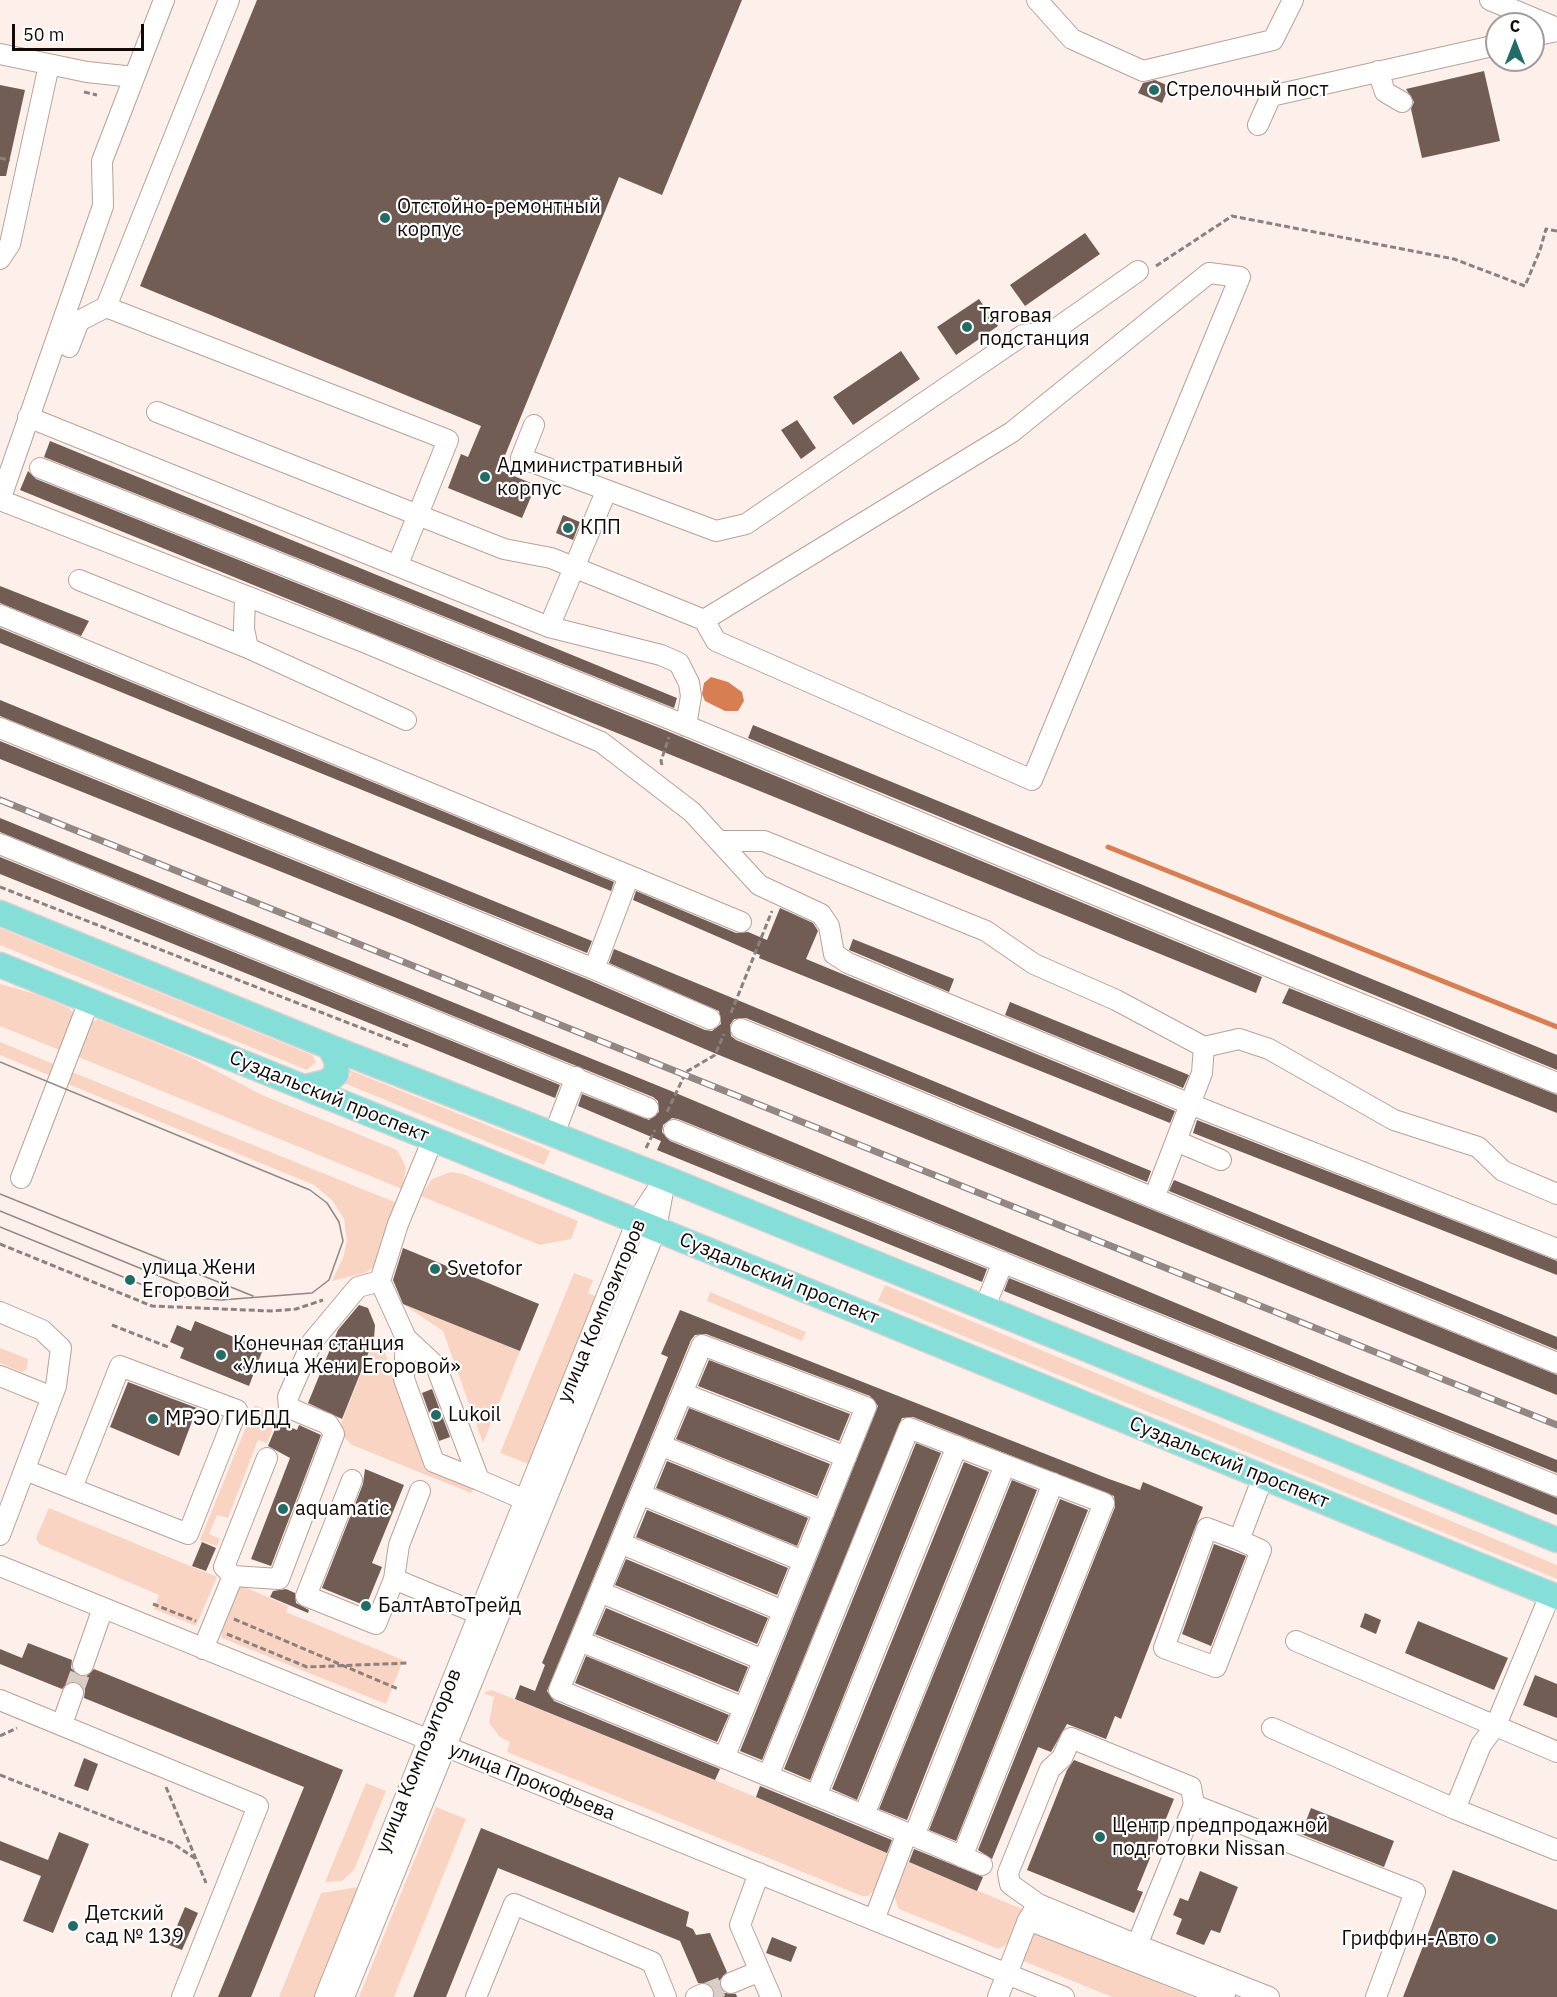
<!DOCTYPE html>
<meta charset="utf-8">
<style>
body{margin:0}
#map{position:relative;width:1557px;height:1997px;overflow:hidden;background:#fdefe9;font-family:"IBM Plex Sans",sans-serif}
canvas{display:block}
.north{position:absolute;left:1485px;top:12px;width:60px;height:60px;box-sizing:border-box;background:#fff;border:2px solid #a09d9c;border-radius:50%;rotate:0deg;font-size:16px;font-weight:700;line-height:24px;text-align:center;color:#110a07}
.north::after{content:'';display:block;margin:auto;width:21px;height:27px;background:#226c68;clip-path:polygon(50% 0,100% 100%,50% 72%,0 100%)}
.scale{position:absolute;left:12px;top:24px;width:132px;height:27px;box-sizing:border-box;border:3px solid #110a07;border-top:0;padding-left:8px;font-size:18px;line-height:21px;white-space:nowrap;color:#110a07;-webkit-text-stroke:4px #fff;paint-order:stroke}
</style>
<div id="map">
<canvas width="1557" height="1997"></canvas>
<div class="north">С</div>
<div class="scale">50 m</div>
</div>
<script>
const c = document.querySelector('canvas').getContext('2d');
c.lineJoin = 'round';
function fill(path, color) {
  c.fillStyle = color;
  c.fill(path, 'evenodd');
}
function toPath(rows) {
  const path = new Path2D();
  for (const r of rows) {
    path.moveTo(r[0], r[1]);
    for (let i = 2; i < r.length; i += 2) path.lineTo(r[i], r[i + 1]);
  }
  return path;
}
function stroke(path, color, width, dash) {
  c.strokeStyle = color;
  c.lineWidth = width;
  c.lineCap = dash ? 'butt' : 'round';
  c.setLineDash(dash || []);
  c.stroke(path);
}
function write(font, color, halo, rows, align = 'center') {
  c.font = font + ' "IBM Plex Sans",sans-serif';
  c.lineWidth = 4.5;
  c.setLineDash([]);
  c.textBaseline = 'middle';
  c.strokeStyle = halo;
  c.fillStyle = color;
  for (const [text, x, y, turn = 0] of rows) {
    c.save();
    c.translate(x, y);
    c.rotate((+turn || 0) * Math.PI / 180);
    c.textAlign = isNaN(turn) ? turn : align;
    if (halo) c.strokeText(text, 0, 0);
    c.fillText(text, 0, 0);
    c.restore();
  }
}
fill(toPath([
 [0,928,312,1055,316,1062,307,1070,0,945],
 [0,984,39,995,69,1008,75,1015,62,1051,0,1026],
 [98,1019,192,1058,262,1095,397,1150,406,1167,402,1189,76,1056,89,1024],
 [0,1042,56,1065,51,1076,0,1055],
 [349,1070,539,1146,550,1151,544,1165,344,1083,351,1075],
 [72,1072,397,1203,374,1267,365,1273,332,1281,343,1258,347,1241,344,1219,332,1200,314,1185,68,1084],
 [451,1172,463,1174,578,1221,571,1239,540,1245,421,1196,432,1179],
 [574,1273,593,1280,588,1293,599,1298,531,1465,500,1453],
 [885,1285,1557,1565,1557,1579,878,1301],
 [710,1292,806,1332,802,1341,707,1301],
 [403,1304,520,1351,483,1443,443,1331],
 [379,1336,418,1444,431,1468,473,1489,471,1493,352,1445,338,1431,376,1337],
 [0,1348,28,1359,27,1369,22,1372,0,1363],
 [255,1405,278,1415,267,1443,258,1440,228,1518,217,1515,209,1534,220,1539,217,1546,200,1540],
 [49,1508,217,1577,196,1626,154,1609,159,1595,39,1544,36,1538],
 [240,1585,288,1606,286,1612,403,1660,386,1704,222,1638,221,1633],
 [492,1690,715,1780,891,1854,877,1888,868,1896,862,1896,507,1752,510,1742,500,1737,489,1723,494,1697,483,1693],
 [366,1783,386,1791,354,1870,342,1881,325,1882],
 [436,1807,466,1819,394,1997,359,1997],
 [908,1862,1022,1909,1006,1945,998,1949,899,1909,894,1896],
 [359,1887,314,1997,279,1997,321,1893],
 [1030,1930,1193,1997,1112,1997,1021,1960]
]), '#fad4c2');
fill(toPath([
 [711,677,728,682,742,692,744,701,738,711,725,711,705,701,702,694,704,683]
]), '#d77f53');
stroke(toPath([
 [1108,847,1557,1027]
]), '#d77f53', 5);
fill(toPath([
 [257,0,742,0,662,195,619,177,499,470,536,485,522,518,448,488,461,454,468,457,481,426,140,286],
 [1484,71,1500,141,1422,158,1411,109,1414,102,1406,89],
 [1155,80,1169,86,1162,103,1138,93,1143,83],
 [0,85,25,90,6,176,0,176],
 [1085,233,1100,254,1025,306,1010,285],
 [979,299,998,326,956,355,937,327],
 [901,351,920,379,853,425,833,397],
 [797,420,816,448,801,459,781,430],
 [50,441,677,698,674,708,44,457],
 [28,471,36,479,667,731,1262,977,1256,993,20,490],
 [563,515,580,522,573,540,556,533],
 [0,586,89,621,81,636,0,603],
 [0,628,614,882,611,891,0,643],
 [0,700,592,941,587,953,0,716],
 [753,725,1557,1055,1557,1070,748,738],
 [0,741,589,980,705,1030,712,1031,721,1024,719,1011,609,963,614,949,1151,1171,1147,1182,746,1018,734,1019,730,1025,731,1036,736,1040,1557,1375,1557,1395,719,1055,409,923,0,759],
 [0,818,671,1091,1345,1374,1557,1460,1557,1473,678,1119,672,1118,663,1125,662,1132,670,1141,987,1269,982,1282,657,1150,661,1141,578,1106,582,1094,649,1120,659,1112,658,1101,653,1097,0,832],
 [0,857,560,1085,555,1098,0,874],
 [636,891,736,933,748,932,767,940,780,908,813,923,818,931,806,959,1175,1111,1170,1123,759,958,760,955,633,900],
 [853,939,954,979,949,992,854,952,849,950],
 [1289,988,1557,1095,1557,1113,1282,1003],
 [1010,1002,1189,1075,1183,1088,1005,1015],
 [1197,1120,1557,1261,1557,1275,1193,1133],
 [1174,1180,1557,1337,1557,1350,1169,1191],
 [403,1248,539,1304,520,1351,403,1304,393,1280],
 [1009,1278,1557,1498,1557,1515,1004,1291],
 [359,1305,368,1308,375,1325,374,1339,342,1419,308,1403,338,1330],
 [680,1310,1109,1479,1140,1490,1143,1482,1203,1507,1121,1719,1115,1716,1106,1739,1067,1724,1051,1752,1038,1747,992,1859,978,1850,1115,1507,1114,1496,913,1417,902,1418,762,1760,740,1751,878,1406,870,1396,706,1334,695,1335,691,1340,547,1691,554,1701,720,1769,715,1780,515,1699,520,1685,535,1691,545,1665,542,1663,668,1357,661,1354],
 [195,1321,263,1349,249,1386,180,1358,184,1348,170,1342,177,1325,191,1331],
 [709,1360,850,1414,839,1441,698,1386],
 [128,1382,197,1408,179,1456,110,1427],
 [432,1389,450,1437,439,1441,422,1393],
 [689,1408,830,1464,817,1496,676,1439],
 [278,1422,297,1430,299,1425,321,1435,271,1566,251,1559,290,1458,268,1446],
 [916,1443,941,1453,810,1780,784,1769],
 [667,1461,808,1518,797,1546,656,1488],
 [964,1462,989,1472,857,1800,832,1789],
 [365,1469,404,1485,372,1563,382,1567,366,1606,322,1588,363,1484],
 [1012,1480,1037,1490,907,1820,879,1809],
 [1060,1499,1088,1510,956,1841,929,1830],
 [647,1510,788,1568,777,1595,636,1537],
 [202,1542,216,1548,206,1571,192,1566],
 [1214,1544,1246,1556,1211,1646,1182,1634],
 [626,1559,768,1618,757,1644,615,1585],
 [286,1589,295,1593,296,1603,309,1610,308,1613,270,1597,273,1591],
 [606,1608,748,1667,738,1692,595,1634],
 [1365,1613,1381,1620,1376,1634,1360,1627],
 [1418,1621,1508,1658,1494,1690,1405,1653],
 [28,1643,72,1660,71,1668,79,1676,86,1677,94,1669,343,1770,251,1997,218,1997,304,1787,84,1698,85,1690,78,1682,70,1681,62,1689,0,1664,0,1649,22,1658],
 [586,1656,729,1715,717,1742,575,1683],
 [1535,1675,1557,1684,1557,1718,1523,1705],
 [84,1758,98,1764,88,1791,74,1786],
 [1074,1760,1174,1799,1137,1890,1143,1892,1134,1913,1027,1870,1067,1770],
 [760,1786,892,1840,887,1853,756,1797],
 [1311,1808,1394,1841,1384,1867,1301,1834],
 [481,1828,689,1912,686,1926,693,1929,696,1935,710,1933,727,1972,719,1981,720,1988,724,1993,736,1994,737,1997,714,1997,711,1985,698,1983,680,1941,498,1868,446,1997,413,1997],
 [59,1832,89,1844,53,1933,23,1921,41,1876,0,1860,0,1841,48,1860],
 [914,1849,983,1877,977,1891,909,1862],
 [1453,1870,1557,1910,1557,1997,1403,1997],
 [1200,1871,1238,1887,1220,1933,1211,1930,1204,1945,1176,1934,1182,1919,1173,1915,1180,1898,1188,1901],
 [185,1907,198,1913,182,1950,169,1945],
 [772,1937,797,1947,791,1962,766,1953]
]), '#715d54');
stroke(toPath([
 [73,1693,83,1665],
 [703,1994,731,1983]
]), '#dacdc7', 20, [20, 10]);
const minor = toPath([
 [164,0,102,161,103,206,0,500,369,644,601,742,692,812,759,885,821,914,829,926,834,954,848,963,1190,1104,1557,1249],
 [229,0,106,307,448,440,398,564],
 [1037,0,1072,39,1143,71,1273,40,1293,0],
 [1490,0,1557,28],
 [1533,36,1557,31],
 [0,54,87,72,134,77],
 [1378,71,1385,92,1402,102],
 [1258,125,1271,96,1497,45],
 [0,259,10,244,49,65],
 [69,347,79,321,106,307],
 [157,412,504,549,551,558,704,620,716,641,1032,780,1240,277,1209,273,1012,432,704,620],
 [28,417,549,627,661,655,679,663,689,683,691,696,686,726],
 [534,425,521,458,716,531,746,524,1023,335,1053,331,1138,271],
 [40,468,675,721,1282,972,1557,1083],
 [79,580,248,648],
 [245,596,244,629,248,648,406,720],
 [0,615,741,922],
 [549,627,606,492],
 [0,728,594,969,710,1019],
 [721,841,764,841,986,931,1034,964,1116,1000,1204,1047,1239,1039,1269,1049,1394,1120,1478,1147,1503,1171,1557,1194],
 [0,844,648,1108],
 [594,969,629,876],
 [741,1029,1557,1363],
 [674,1130,1557,1486],
 [554,1134,576,1077],
 [1176,1141,1221,1160],
 [21,1178,89,1001],
 [1154,1198,1202,1073,1204,1047],
 [984,1309,1003,1262],
 [0,1312,42,1330,61,1348,56,1386,0,1535],
 [406,1338,436,1366,479,1480,434,1462,404,1379,406,1338],
 [406,1338,380,1281,398,1224,433,1139],
 [0,1376,52,1397],
 [682,1393,846,1457],
 [660,1445,824,1512],
 [25,1470,188,1534,237,1410,120,1366,72,1488],
 [352,1480,306,1596,376,1624,394,1579,399,1545,420,1491],
 [479,1480,537,1505],
 [640,1494,803,1561],
 [1239,1540,1261,1550,1216,1667,1164,1648,1207,1528,1239,1540,1263,1477],
 [620,1543,783,1611],
 [0,1566,1064,1997],
 [233,1576,279,1579,334,1434,328,1424,289,1408,288,1397,312,1342,358,1287,380,1281],
 [394,1579,489,1618],
 [600,1592,763,1660],
 [1550,1595,1496,1725,1481,1745,1455,1809,1557,1850],
 [580,1641,744,1708],
 [1296,1641,1557,1752],
 [203,1649,233,1576,224,1567,267,1458],
 [83,1665,103,1608],
 [0,1700,258,1806,182,1997],
 [62,1724,73,1693],
 [1272,1728,1455,1809],
 [724,1758,866,1407,702,1345,559,1690,907,1833],
 [768,1776,909,1428,1104,1503,962,1857],
 [816,1796,957,1446],
 [1194,1805,1415,1892,1376,1997],
 [864,1815,1005,1465],
 [914,1836,1053,1483],
 [759,1873,740,1925,771,1997],
 [874,1920,907,1833,982,1865],
 [1028,1920,1225,1997],
 [1137,1945,1269,1997],
 [731,1983,760,1971],
 [325,1997,637,1221,665,1178],
 [344,1997,656,1229,664,1186],
 [476,1997,514,1904,652,1962,666,1997],
 [696,1997,703,1994],
 [998,1997,1028,1920,1038,1904,1137,1945,1194,1805,1191,1787,1071,1738,1062,1758,1050,1769,1008,1873,1010,1884,1038,1904]
]);
const major = toPath([
 [0,913,330,1047,665,1178,1557,1540],
 [0,965,656,1229,1557,1597],
 [306,1087,327,1082,336,1074,337,1062,330,1047]
]);
stroke(minor, '#b8a298', 22);
stroke(major, '#d4d3d2', 27);
stroke(toPath([
 [84,92,97,95],
 [0,158,10,160],
 [1156,266,1232,216,1454,259,1525,286,1540,250,1546,229,1557,231],
 [662,765,661,761,669,737],
 [0,887,410,1047],
 [731,1013,772,911],
 [667,1112,686,1072,715,1055,724,1034],
 [646,1148,655,1130],
 [0,1244,152,1306,271,1311,296,1309,323,1300],
 [112,1325,168,1347],
 [153,1604,196,1621],
 [234,1619,398,1689],
 [227,1634,307,1667,408,1663],
 [0,1736,17,1728],
 [0,1775,172,1843,196,1859],
 [166,1787,206,1883]
]), '#8c817d', 3, [6, 3]);
stroke(minor, '#fff', 20);
stroke(major, '#86ded9', 24);
stroke(toPath([
 [0,1062,310,1190,327,1203,339,1222,343,1241,329,1280,312,1293,221,1300,170,1296,0,1227],
 [0,1194,253,1296],
 [0,1211,208,1296]
]), '#928783', 1.5);
const rail = toPath([
 [0,800,1557,1425]
]);
stroke(rail, '#928783', 7);
stroke(rail, '#fff', 4.5, [14]);
for (const [x, y, r, color] of [
 [1154,90,6,"#226c68"],
 [385,218,6,"#226c68"],
 [967,327,6,"#226c68"],
 [485,477,6,"#226c68"],
 [568,528,6,"#226c68"],
 [435,1269,6,"#226c68"],
 [130,1280,6,"#226c68"],
 [221,1355,6,"#226c68"],
 [436,1415,6,"#226c68"],
 [153,1419,6,"#226c68"],
 [283,1509,6,"#226c68"],
 [366,1606,6,"#226c68"],
 [1100,1837,6,"#226c68"],
 [73,1926,6,"#226c68"],
 [1491,1939,6,"#226c68"]
]) {
  const dot = new Path2D();
  dot.arc(x, y, r, 0, 2 * Math.PI);
  c.fillStyle = color;
  c.fill(dot);
  stroke(dot, '#fff', 2);
}
write('20px', '#110a07', '#fff', [
 ["Стрелочный пост",1166,90],
 ["Отстойно-ремонтный",397,207],
 ["корпус",397,230],
 ["Тяговая",979,316],
 ["подстанция",979,339],
 ["Административный",497,466],
 ["корпус",497,489],
 ["КПП",580,528],
 ["улица Жени",142,1268],
 ["Егоровой",142,1291],
 ["Svetofor",447,1269],
 ["Конечная станция",233,1344],
 ["«Улица Жени Егоровой»",233,1367],
 ["Lukoil",448,1415],
 ["МРЭО ГИБДД",165,1419],
 ["aquamatic",295,1509],
 ["БалтАвтоТрейд",378,1606],
 ["Центр предпродажной",1112,1826],
 ["подготовки Nissan",1112,1849],
 ["Детский",85,1914],
 ["сад № 139",85,1937],
 ["Гриффин-Авто",1479,1939,"right"]
], 'left');
write('20px', '#110a07', '#fff', [
 ["Суздальский проспект",329,1097,22],
 ["Суздальский проспект",779,1279,22],
 ["улица Композиторов",602,1311,-67],
 ["Суздальский проспект",1229,1463,22],
 ["улица Композиторов",419,1761,-68],
 ["улица Прокофьева",532,1782,22]
]);
</script>
